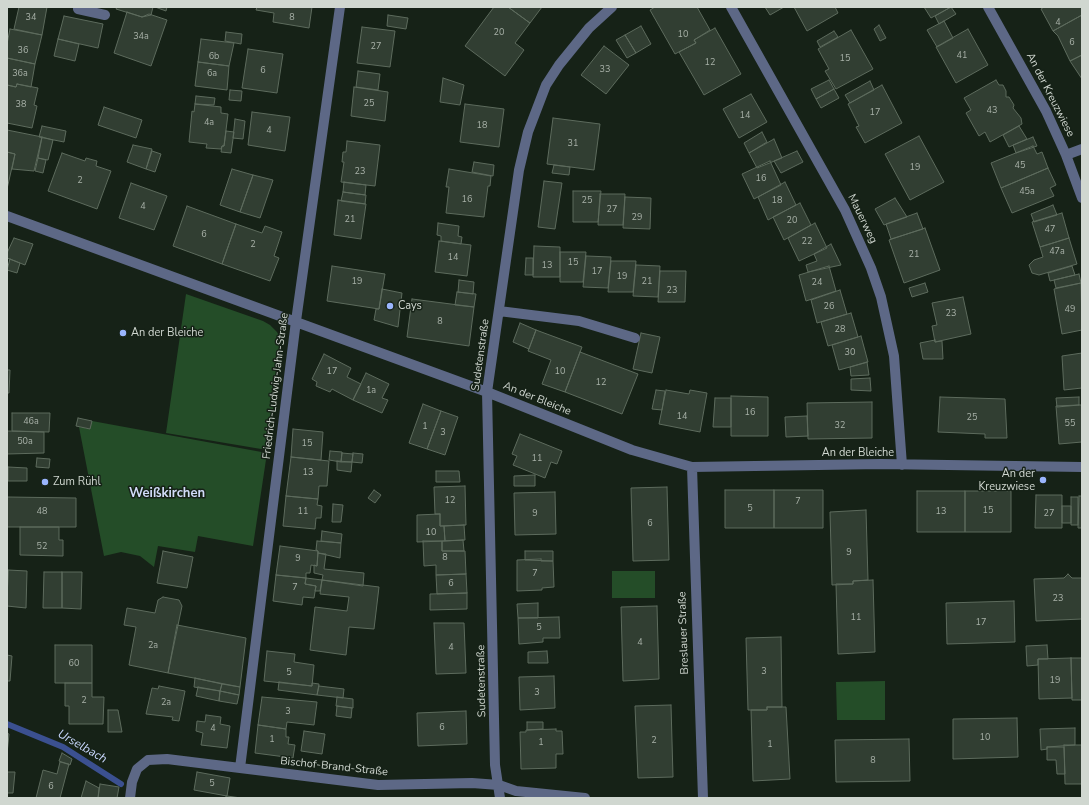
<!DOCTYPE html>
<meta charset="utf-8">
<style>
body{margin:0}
#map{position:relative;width:1089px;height:805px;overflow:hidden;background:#162217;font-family:"Nunito Sans",sans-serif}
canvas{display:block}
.frame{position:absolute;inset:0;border:8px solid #d0d7d0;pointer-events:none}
</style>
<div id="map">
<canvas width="1089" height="805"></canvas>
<div class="frame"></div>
</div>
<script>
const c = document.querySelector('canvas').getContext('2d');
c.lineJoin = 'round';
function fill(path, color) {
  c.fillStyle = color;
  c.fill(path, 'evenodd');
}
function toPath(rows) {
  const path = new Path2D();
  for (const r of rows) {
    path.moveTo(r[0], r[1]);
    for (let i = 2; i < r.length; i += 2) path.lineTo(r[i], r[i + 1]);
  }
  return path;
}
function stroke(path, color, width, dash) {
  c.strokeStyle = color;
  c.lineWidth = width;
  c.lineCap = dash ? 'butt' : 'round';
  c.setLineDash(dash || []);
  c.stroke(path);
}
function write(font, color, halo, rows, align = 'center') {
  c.font = font + ' "Nunito Sans",sans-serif';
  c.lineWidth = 3;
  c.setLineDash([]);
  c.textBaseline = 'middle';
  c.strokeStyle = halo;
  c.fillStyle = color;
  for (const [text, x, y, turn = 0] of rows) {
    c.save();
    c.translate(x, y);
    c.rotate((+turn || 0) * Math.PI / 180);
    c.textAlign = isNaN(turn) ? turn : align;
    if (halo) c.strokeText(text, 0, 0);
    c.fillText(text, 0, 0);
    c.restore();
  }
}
fill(toPath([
 [186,294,263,321,270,325,277,332,281,340,282,349,267,450,166,433],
 [92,421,267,453,253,546,198,536,195,552,158,546,154,567,140,556,121,552,104,556,79,427,90,429],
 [612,571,655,571,655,598,612,598],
 [885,681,885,720,837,720,836,682]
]), '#244d28');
stroke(toPath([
 [7,724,63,747,121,784]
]), '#3b5090', 6);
const building = toPath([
 [19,7,47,7,42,35,14,29,19,7],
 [117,7,153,7,151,15,142,17,116,9,117,7],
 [155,7,167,7,166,11,155,7],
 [257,7,312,7,309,28,273,22,274,13,256,10,257,7],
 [494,7,508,7,530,23,515,43,524,50,505,76,465,46,494,7],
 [508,7,542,7,530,23,508,7],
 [655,7,697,7,710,30,694,40,696,43,675,54,650,10,655,7],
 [765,7,784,7,770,15,765,7],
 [794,7,835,7,838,13,807,31,794,7],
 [924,7,951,7,931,18,924,7],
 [951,7,956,14,939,24,935,16,951,7],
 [1044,7,1082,7,1082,15,1053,31,1041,9,1044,7],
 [127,12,142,17,149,14,167,20,151,66,114,53,127,12],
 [388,15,408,18,406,29,387,26,388,15],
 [1082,15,1082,55,1070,61,1058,36,1053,31,1082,15],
 [64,16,103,24,98,48,58,39,64,16],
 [944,21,953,38,937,47,927,30,944,21],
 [879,25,886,38,880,41,874,29,879,25],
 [641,26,651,44,636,53,625,35,641,26],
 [362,27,395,31,390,67,357,63,362,27],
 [715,28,741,74,704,95,679,52,696,43,694,40,715,28],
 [10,29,42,35,35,64,7,58,7,44,10,29],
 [968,29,988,65,956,83,936,47,968,29],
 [851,30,873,69,836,89,825,71,829,69,818,49,851,30],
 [834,31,838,37,820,47,817,41,834,31],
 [226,32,242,34,241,44,225,41,226,32],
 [625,35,636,53,627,58,616,40,625,35],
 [58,39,79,44,75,61,54,56,58,39],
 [201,39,234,43,229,66,198,62,201,39],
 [604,46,629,65,606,94,581,75,604,46],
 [248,49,283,54,277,93,242,88,248,49],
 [1082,55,1082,79,1070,61,1082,55],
 [7,58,35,64,31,87,17,84,16,87,7,85,7,58],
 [198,62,229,66,227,90,195,86,198,62],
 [358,71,380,74,378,90,356,87,358,71],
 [443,78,464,85,460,105,440,102,443,78],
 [829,80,834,89,816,99,811,89,829,80],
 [996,80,999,85,1003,85,1006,91,1006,97,1009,97,1014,105,1013,108,1021,118,1022,124,990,142,985,132,979,136,966,113,971,110,964,98,996,80],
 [870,81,874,90,850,103,845,95,870,81],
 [17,84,38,88,34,105,37,106,32,128,7,123,7,85,16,87,17,84],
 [882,85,902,123,865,143,856,127,859,126,848,104,882,85],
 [354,87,388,92,385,121,351,116,354,87],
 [834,89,839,98,821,108,816,99,834,89],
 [230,90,242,91,241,101,229,100,230,90],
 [751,94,767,122,739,138,723,109,751,94],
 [196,96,215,98,214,105,195,104,196,96],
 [195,104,221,107,221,113,228,114,224,146,222,146,221,149,206,148,207,144,189,142,192,111,194,112,195,104],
 [465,104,504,109,499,147,460,142,465,104],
 [104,107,142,120,136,138,98,125,104,107],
 [252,112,290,117,285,151,248,145,252,112],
 [553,118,600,124,594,170,547,164,553,118],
 [235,119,245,121,243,139,233,138,235,119],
 [42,126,66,131,64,142,39,137,42,126],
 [1019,126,1027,139,1009,147,1003,135,1019,126],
 [7,130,42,137,34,171,12,169,15,154,7,152,7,130],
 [226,131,234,132,231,153,221,152,222,146,224,146,226,131],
 [762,132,767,142,749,153,744,143,762,132],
 [919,136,944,182,910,200,885,154,919,136],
 [42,137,53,140,48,160,38,158,42,137],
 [1033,137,1037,146,1016,153,1013,145,1033,137],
 [774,139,782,158,757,168,749,153,774,139],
 [347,141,380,145,375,186,341,182,344,162,342,162,343,152,346,152,347,141],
 [133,145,152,149,146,169,127,162,133,145],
 [1033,146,1037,154,1042,152,1048,168,1001,188,991,163,1033,146],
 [152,151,161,154,155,172,146,169,152,151],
 [797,151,803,162,781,173,774,161,797,151],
 [7,152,15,154,7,189,7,152],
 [62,153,85,161,86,158,97,161,96,166,111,171,97,209,48,191,62,153],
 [38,158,46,160,43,173,35,171,38,158],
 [770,161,781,185,754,199,742,174,770,161],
 [474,162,494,165,493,176,472,172,474,162],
 [554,165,570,167,569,175,552,173,554,165],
 [1048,168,1056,185,1050,188,1054,196,1012,213,1001,188,1048,168],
 [232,169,253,175,240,212,220,205,232,169],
 [449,169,491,176,490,186,488,186,484,217,446,213,449,187,446,187,449,169],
 [253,175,273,180,260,218,240,212,253,175],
 [544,181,562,183,555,229,538,227,544,181],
 [344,182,366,185,365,195,343,192,344,182],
 [785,182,796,205,768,220,758,197,785,182],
 [131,183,167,196,154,230,119,218,131,183],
 [573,191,601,191,598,222,573,222,573,191],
 [343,192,366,195,365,204,341,201,343,192],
 [600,194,625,194,623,225,598,225,600,194],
 [625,197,651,198,650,229,623,228,625,197],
 [895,198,907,217,884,225,875,209,895,198],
 [338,200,366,204,361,239,334,235,338,200],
 [800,203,811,225,784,240,773,217,800,203],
 [1053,205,1057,215,1034,222,1031,214,1053,205],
 [187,206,236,224,222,264,173,246,187,206],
 [917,213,923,229,891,239,886,224,917,213],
 [1062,213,1069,238,1040,247,1032,222,1062,213],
 [438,223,459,226,458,236,462,237,461,244,441,241,441,236,437,235,438,223],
 [815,223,827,248,799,261,788,238,815,223],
 [236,224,262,233,265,226,282,232,274,256,279,258,270,281,222,264,236,224],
 [925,228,940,270,904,283,889,240,925,228],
 [14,238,33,244,25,265,7,258,7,253,14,238],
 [1069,238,1077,264,1039,275,1032,273,1029,265,1034,260,1043,257,1040,247,1069,238],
 [439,241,471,245,467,276,435,272,439,241],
 [831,244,841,265,808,272,806,265,817,261,814,254,831,244],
 [534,246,560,247,560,277,533,277,534,246],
 [560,252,586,252,583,282,560,282,560,252],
 [586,256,611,257,608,288,583,287,586,256],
 [526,258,533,258,533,275,525,275,526,258],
 [10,259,20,263,17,273,7,270,10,259],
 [611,261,636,261,633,292,608,292,611,261],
 [636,265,660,266,658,297,633,296,636,265],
 [332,266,385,274,379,309,327,301,332,266],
 [829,266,836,291,806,301,799,275,829,266],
 [1072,266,1075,275,1050,281,1048,273,1072,266],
 [660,271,686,271,685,302,658,302,660,271],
 [1079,274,1081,283,1056,288,1054,280,1079,274],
 [459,280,474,282,473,294,458,292,459,280],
 [925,283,928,292,912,297,909,288,925,283],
 [1081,283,1082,330,1062,334,1054,289,1081,283],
 [382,289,402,293,398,327,374,320,376,309,379,309,382,289],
 [840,290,847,314,817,323,811,300,840,290],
 [457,292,476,294,474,307,455,305,457,292],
 [963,297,971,334,935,342,932,326,937,325,932,303,963,297],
 [412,299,474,307,469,346,407,337,412,299],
 [851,313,858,337,828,346,821,322,851,313],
 [520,323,536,330,529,349,513,342,520,323],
 [536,330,582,347,565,392,542,384,551,360,528,351,536,330],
 [641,333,660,337,652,373,633,369,641,333],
 [861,336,868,362,839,370,832,345,861,336],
 [935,340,935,342,942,341,943,359,923,359,920,343,935,340],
 [580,352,638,374,622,414,565,392,580,352],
 [1082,353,1082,388,1064,390,1062,356,1082,353],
 [324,354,351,368,347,377,361,384,353,400,332,389,330,392,316,386,317,382,312,379,324,354],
 [867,362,869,375,851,376,850,367,867,362],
 [7,370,10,370,9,393,7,393,7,370],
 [366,373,389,384,382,398,388,400,382,413,353,400,366,373],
 [870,378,871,391,851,390,851,379,870,378],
 [656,390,665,391,662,410,652,409,656,390],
 [666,390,689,394,690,390,707,393,700,432,659,424,666,390],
 [731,396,768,397,768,436,731,436,731,396],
 [940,397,1005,399,1007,438,985,438,985,434,938,432,940,397],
 [1079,397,1079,405,1057,407,1056,398,1079,397],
 [715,398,731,398,731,427,713,427,715,398],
 [872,402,872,438,808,439,807,403,872,402],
 [423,404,441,411,427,449,409,443,423,404],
 [1079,405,1082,405,1082,442,1059,444,1056,406,1079,405],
 [441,411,458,417,445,455,427,449,441,411],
 [12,413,50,413,49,432,12,431,12,413],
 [807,416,808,436,786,437,785,417,807,416],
 [78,418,92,421,90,429,76,426,78,418],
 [293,429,323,432,321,460,291,457,293,429],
 [7,431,44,432,44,453,7,454,7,431],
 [520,434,562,451,557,464,551,462,545,478,513,465,517,456,512,454,520,434],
 [330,451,342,452,341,462,329,460,330,451],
 [342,453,353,454,352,462,341,462,342,453],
 [353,453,363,454,362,463,352,462,353,453],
 [291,457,329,461,327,486,319,486,318,499,286,496,291,457],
 [37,458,50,459,49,468,36,467,37,458],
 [337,461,352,462,351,472,337,470,337,461],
 [8,467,27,468,27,481,8,481,8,467],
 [436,471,459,471,460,482,436,482,436,471],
 [535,475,535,486,514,486,514,476,535,475],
 [465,486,466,525,440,526,440,514,435,514,434,487,465,486],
 [667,487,669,560,633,561,631,488,667,487],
 [374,490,381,495,375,503,368,498,374,490],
 [725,490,774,490,774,528,725,528,725,490],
 [774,490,823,490,823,528,774,528,774,490],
 [917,491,965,491,965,532,917,532,917,491],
 [965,491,1011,491,1011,532,965,532,965,491],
 [555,492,556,534,515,535,514,493,555,492],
 [1036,495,1062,495,1062,528,1035,528,1036,495],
 [286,496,318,499,317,505,322,506,321,518,316,518,315,529,283,526,286,496],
 [1079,496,1082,496,1082,528,1078,528,1079,496],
 [7,497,76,498,76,527,7,527,7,497],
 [1071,497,1078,497,1078,525,1071,525,1071,497],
 [333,504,343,505,341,522,332,522,333,504],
 [1062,506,1071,506,1071,523,1062,523,1062,506],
 [866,510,868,580,853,581,853,584,832,585,830,512,866,510],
 [440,514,440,526,444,526,445,541,417,542,417,515,440,514],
 [464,525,465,540,445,541,444,526,464,525],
 [20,527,59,527,59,540,63,540,63,556,20,555,20,527],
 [322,531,342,534,341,543,321,541,322,531],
 [463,540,464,551,442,551,442,541,463,540],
 [317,541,341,543,340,558,318,553,318,551,316,550,317,541],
 [423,541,442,541,442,551,465,551,466,574,436,575,436,565,424,566,423,541],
 [280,546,318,551,317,566,311,565,310,573,306,573,306,578,276,575,280,546],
 [163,551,193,557,187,588,157,583,163,551],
 [525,551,553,551,553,561,525,560,525,551],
 [318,553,326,554,324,569,364,573,363,586,322,580,323,575,314,573,314,565,317,566,318,553],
 [541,559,541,561,553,561,554,587,542,588,542,590,517,591,517,560,541,559],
 [7,570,8,570,7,606,7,570],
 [8,570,27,571,26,608,7,606,8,570],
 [44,572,62,572,62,608,43,608,44,572],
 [62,572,82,572,81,609,62,608,62,572],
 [466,574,467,593,437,594,436,575,466,574],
 [1068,574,1072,578,1082,578,1082,619,1036,621,1034,579,1064,578,1068,574],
 [276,575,306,578,305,584,316,586,314,598,303,597,302,605,273,601,276,575],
 [306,578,322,580,320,591,315,591,316,586,305,584,306,578],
 [322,580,379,587,374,629,349,627,346,655,310,650,315,607,347,611,349,597,320,594,322,580],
 [873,580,875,652,838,654,836,584,853,584,853,581,873,580],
 [467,593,467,609,430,610,430,594,467,593],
 [163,597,179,600,182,606,168,673,129,665,136,627,124,625,127,608,155,613,158,600,163,597],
 [1014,601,1015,642,947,644,946,603,1014,601],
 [538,603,538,618,518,618,517,604,538,603],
 [657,606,659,679,623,681,621,607,657,606],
 [559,617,560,638,543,638,543,642,519,644,518,618,559,617],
 [434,623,464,623,466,673,436,674,434,623],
 [177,625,246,638,240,687,168,673,177,625],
 [781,637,782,707,767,707,767,710,748,710,746,638,781,637],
 [55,645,92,645,92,683,55,683,55,645],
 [1047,645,1048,659,1038,659,1038,665,1027,666,1026,646,1047,645],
 [267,651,295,654,294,662,314,665,312,686,264,681,267,651],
 [547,651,548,663,528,663,528,652,547,651],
 [7,655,12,656,10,681,7,681,7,655],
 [1071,658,1082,658,1082,700,1072,700,1071,658],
 [1071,658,1072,698,1039,699,1038,659,1071,658],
 [554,676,555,708,520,710,519,677,554,676],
 [195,678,222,684,220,691,194,687,195,678],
 [279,682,312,686,312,683,319,684,317,695,278,690,279,682],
 [65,683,92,683,92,697,104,697,103,724,69,724,69,706,65,706,65,683],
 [222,684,240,687,239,695,220,691,222,684],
 [159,686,185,691,179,721,172,720,173,717,146,714,152,688,158,689,159,686],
 [319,686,344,689,343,698,317,695,319,686],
 [198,687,220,691,219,701,196,696,198,687],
 [220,691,239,695,237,704,219,701,220,691],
 [262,697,317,702,314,725,287,722,286,729,258,725,262,697],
 [337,697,353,699,353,708,336,706,337,697],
 [671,705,673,777,638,778,635,706,671,705],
 [337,706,352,708,351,718,336,716,337,706],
 [767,707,786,707,790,779,753,781,751,710,767,710,767,707],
 [108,710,118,710,122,732,108,732,108,710],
 [466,711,467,744,418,746,417,713,466,711],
 [206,715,221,717,220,724,230,726,227,748,201,745,203,733,196,731,197,721,205,722,206,715],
 [1017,718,1018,757,953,759,953,719,1017,718],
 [527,722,543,722,543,729,527,730,527,722],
 [258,725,286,729,286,737,289,737,288,744,295,745,293,758,255,753,258,725],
 [1075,728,1075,745,1047,747,1047,749,1041,750,1040,729,1075,728],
 [556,729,556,731,562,731,563,754,556,754,556,768,521,769,520,732,526,732,526,730,556,729],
 [304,731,325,734,322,754,301,751,304,731],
 [7,733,9,734,7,754,7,733],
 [909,739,910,781,836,782,835,740,909,739],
 [1064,745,1082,745,1082,784,1065,784,1064,745],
 [1047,747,1064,747,1065,774,1057,774,1056,760,1047,760,1047,747],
 [62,753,72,759,70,765,59,761,62,753],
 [60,762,69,764,60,798,36,798,43,770,57,774,60,762],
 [7,772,15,772,13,793,7,793,7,772],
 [197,772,230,778,227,796,194,790,197,772],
 [86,781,99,788,98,798,81,798,86,781],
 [100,784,119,787,117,798,98,798,100,784],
 [226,796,227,796,241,798,226,798,226,796]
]);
fill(building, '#313e32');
stroke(building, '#5d6b5d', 1);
stroke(toPath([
 [79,7,78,9,105,15],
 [731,7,845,210,871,268,881,297,894,356,902,465],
 [988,7,1046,111,1066,155,1082,198],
 [1066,155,1082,149],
 [7,216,487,392,632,450,692,467,881,464,1082,467],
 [499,311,579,321,635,338],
 [692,467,703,798],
 [240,768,296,321,340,7],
 [130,798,132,782,137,769,148,760,167,759,378,785,472,783,499,785,516,791,585,798],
 [500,798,495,765,487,392,519,170,528,132,546,85,559,65,589,28,612,7]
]), '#5d6886', 10);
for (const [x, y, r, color] of [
 [390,306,4,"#9ab5fd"],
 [123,333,4,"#9ab5fd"],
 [1043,480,4,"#9ab5fd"],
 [45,482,4,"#9ab5fd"]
]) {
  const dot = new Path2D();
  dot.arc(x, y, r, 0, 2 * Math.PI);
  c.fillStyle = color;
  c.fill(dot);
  stroke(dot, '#162217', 1.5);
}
write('9px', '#a8b1a8', null, [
 ["34",31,18],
 ["8",292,18],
 ["4",1058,23],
 ["20",499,33],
 ["10",683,35],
 ["34a",141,37],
 ["6",1072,43],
 ["27",376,47],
 ["36",23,51],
 ["41",962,56],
 ["6b",214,57],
 ["15",845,59],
 ["12",710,63],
 ["33",605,70],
 ["6",263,71],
 ["36a",20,74],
 ["6a",212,74],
 ["25",369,104],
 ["38",21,105],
 ["43",992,111],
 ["17",875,113],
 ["14",745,116],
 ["4a",209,123],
 ["18",482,126],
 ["4",269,131],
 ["31",573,144],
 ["45",1020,166],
 ["19",915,168],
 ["23",360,172],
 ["16",761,179],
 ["2",80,181],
 ["45a",1027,192],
 ["16",467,200],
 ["25",587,201],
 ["18",777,201],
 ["4",143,207],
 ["27",612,210],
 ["29",637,218],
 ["21",350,220],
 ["20",792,221],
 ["47",1050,230],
 ["6",204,235],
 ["22",807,242],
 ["2",253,245],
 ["47a",1057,252],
 ["21",914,255],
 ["14",453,258],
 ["15",573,263],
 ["13",547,266],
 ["17",597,272],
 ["19",622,277],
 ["19",357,282],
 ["21",647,282],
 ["24",817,283],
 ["23",672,291],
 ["26",829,307],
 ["49",1070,310],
 ["23",951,314],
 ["8",440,322],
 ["28",840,330],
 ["30",850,353],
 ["17",332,372],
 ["10",560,372],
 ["12",601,383],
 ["1a",371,391],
 ["16",750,413],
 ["14",682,417],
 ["25",972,418],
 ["46a",31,422],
 ["55",1070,424],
 ["32",840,426],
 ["1",425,427],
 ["3",443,433],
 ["50a",25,442],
 ["15",307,444],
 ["11",537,459],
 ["13",308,473],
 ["12",450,501],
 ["7",798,502],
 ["5",750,509],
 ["15",988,511],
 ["48",42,512],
 ["11",303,512],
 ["13",941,512],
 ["9",535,514],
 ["27",1049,514],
 ["6",650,524],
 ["10",431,533],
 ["52",42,547],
 ["9",849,553],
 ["8",445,558],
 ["9",298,559],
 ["7",535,574],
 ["6",451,584],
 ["7",295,588],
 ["23",1058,599],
 ["11",856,618],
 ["17",981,623],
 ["5",539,628],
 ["4",640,643],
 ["2a",153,646],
 ["4",451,648],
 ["60",74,664],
 ["3",764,672],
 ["5",289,673],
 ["19",1055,681],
 ["3",537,693],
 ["2",84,701],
 ["2a",166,703],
 ["3",288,712],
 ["6",442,728],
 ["4",213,729],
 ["10",985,738],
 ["1",272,740],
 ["2",654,741],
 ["1",541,743],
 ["1",770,745],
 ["8",873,761],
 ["5",212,784],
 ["6",51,787]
]);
write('11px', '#d0d7d0', '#162217', [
 ["An der Kreuzwiese",1050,95,63],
 ["Mauerweg",862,219,64],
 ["Sudetenstraße",481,355,-82],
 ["Friedrich-Ludwig-Jahn-Straße",276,386,-83],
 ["An der Bleiche",537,399,22],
 ["An der Bleiche",858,453],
 ["Breslauer Straße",684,633,-92],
 ["Sudetenstraße",482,681,-91],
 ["Bischof-Brand-Straße",334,767,6]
]);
write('11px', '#d0d7d0', '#162217', [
 ["Cays",398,306],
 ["An der Bleiche",131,333],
 ["An der",1035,474,"right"],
 ["Kreuzwiese",1035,487,"right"],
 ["Zum Rühl",53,482]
], 'left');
write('italic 12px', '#c9d8fe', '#162217', [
 ["Urselbach",82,747,30]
]);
write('bold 13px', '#d2ddf9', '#162217', [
 ["Weißkirchen",167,494]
]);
</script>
